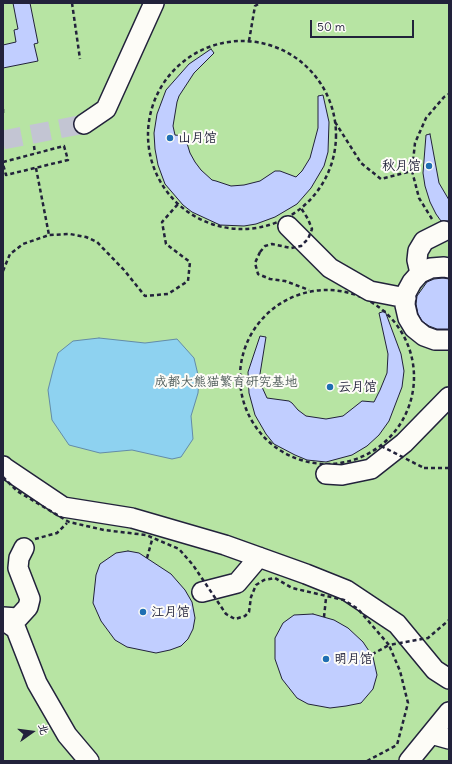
<!DOCTYPE html>
<meta charset="utf-8">
<style>
body{margin:0}
#map{position:relative;width:452px;height:764px;overflow:hidden;background:#ebeef9;font-family:Delius,"LXGW WenKai TC",sans-serif}
canvas{display:block}
.frame{position:absolute;inset:0;border:4px solid #22223b;pointer-events:none}
.north{position:absolute;left:12px;top:712px;width:40px;height:40px;-webkit-text-stroke:3px #fdfcf7;paint-order:stroke;rotate:76deg;font-size:11px;font-weight:700;line-height:16px;text-align:center;color:#22223b}
.north::after{content:'';display:block;margin:auto;width:14px;height:18px;background:#22223b;clip-path:polygon(50% 0,100% 100%,50% 72%,0 100%)}
.scale{position:absolute;left:310px;top:20px;width:104px;height:18px;box-sizing:border-box;border:2px solid #22223b;border-top:0;padding-left:5px;font-size:12px;line-height:14px;white-space:nowrap;color:#22223b;-webkit-text-stroke:3px #fdfcf7;paint-order:stroke}
</style>
<div id="map">
<canvas width="452" height="764"></canvas>
<div class="frame"></div>
<div class="north">北</div>
<div class="scale">50 m</div>
</div>
<script>
const c = document.querySelector('canvas').getContext('2d');
c.lineJoin = 'round';
function fill(path, color) {
  c.fillStyle = color;
  c.fill(path, 'evenodd');
}
function toPath(rows) {
  const path = new Path2D();
  for (const r of rows) {
    if (r.length === 3) {
      path.moveTo(r[0] + r[2], r[1]);
      path.arc(r[0], r[1], r[2], 0, 2 * Math.PI);
      continue;
    }
    path.moveTo(r[0], r[1]);
    for (let i = 2; i < r.length; i += 2) path.lineTo(r[i], r[i + 1]);
  }
  return path;
}
function stroke(path, color, width, dash) {
  c.strokeStyle = color;
  c.lineWidth = width;
  c.lineCap = dash ? 'butt' : 'round';
  c.setLineDash(dash || []);
  c.stroke(path);
}
function write(font, color, halo, rows, align = 'center') {
  c.font = font + ' Delius,"LXGW WenKai TC",sans-serif';
  c.lineWidth = 4;
  c.setLineDash([]);
  c.textBaseline = 'middle';
  c.strokeStyle = halo;
  c.fillStyle = color;
  for (const [text, x, y, turn = 0] of rows) {
    c.save();
    c.translate(x, y);
    c.rotate((+turn || 0) * Math.PI / 180);
    c.textAlign = isNaN(turn) ? turn : align;
    if (halo) c.strokeText(text, 0, 0);
    c.fillText(text, 0, 0);
    c.restore();
  }
}
fill(toPath([
 [3,3,449,3,449,761,3,761]
]), '#b7e4a3');
const water = toPath([
 [99,338,145,343,177,339,194,358,199,379,198,393,191,416,193,439,181,457,172,459,132,450,100,453,69,445,52,420,48,390,53,370,58,353,73,341,99,338]
]);
fill(water, '#8ed2f0');
stroke(water, '#638ca8', 1);
const building = toPath([
 [13,3,30,3,38,43,34,44,38,61,3,68,3,45,16,42,14,30,18,29,13,3],
 [211,49,214,53,194,73,179,96,177,102,173,126,175,135,183,136,186,140,190,153,195,162,201,170,212,180,216,181,231,186,244,185,260,181,275,171,280,171,296,177,302,171,310,158,318,128,318,96,323,95,329,122,328,152,324,166,311,188,297,204,275,217,256,224,244,226,220,225,192,212,183,205,165,184,158,165,155,149,154,133,157,114,166,90,189,64,211,49],
 [430,134,439,183,449,200,449,221,441,221,436,214,430,202,425,186,423,173,426,135,430,134],
 [443,278,449,279,449,329,437,329,429,326,422,321,418,314,416,304,417,296,427,282,434,279,443,278],
 [385,311,401,354,404,371,402,387,389,421,379,435,367,446,352,455,326,462,307,460,295,455,274,444,266,434,255,415,249,393,248,372,260,336,266,337,260,374,262,387,267,398,289,401,292,403,298,410,306,416,326,419,343,416,362,401,374,402,380,390,387,373,388,354,379,313,385,311],
 [128,551,139,553,171,574,185,590,192,602,195,618,193,629,188,639,181,646,170,650,156,653,127,647,115,640,101,621,93,603,96,575,100,564,116,553,128,551],
 [313,614,334,620,348,628,363,642,373,657,377,675,373,689,361,703,346,706,330,708,308,704,297,698,282,679,275,659,275,638,283,623,294,615,313,614]
]);
fill(building, '#c1ceff');
stroke(building, '#22223b', 1);
stroke(toPath([
 [3,140,84,124]
]), '#c3c5d3', 19, [19, 10]);
const minor = toPath([
 [84,124,106,109,154,3],
 [288,226,330,268,370,291,406,298],
 [449,268,444,267,431,268,420,273,412,282,406,293,405,305,408,318,414,328,424,336,435,340,449,340],
 [420,273,417,260,418,251,424,241,444,231],
 [3,466,5,468,63,507,132,518,225,545,306,574,346,590,397,624,435,670,449,679],
 [326,474,342,475,371,469,404,443,449,397],
 [202,592,237,583,259,557],
 [3,617,18,618,28,607,30,599,18,568,19,558,24,548],
 [3,620,16,629,37,683,67,735,89,761],
 [431,734,449,739],
 [409,761,449,712]
]);
stroke(minor, '#22223b', 22);
stroke(toPath([
 [72,3,80,59],
 [249,41,255,6,260,3],
 [242,135,94],
 [3,109,3,114],
 [335,122,361,163,381,179,412,171],
 [34,146,35,153],
 [3,162,64,146,68,160,6,175,3,164],
 [36,168,49,235],
 [432,219,419,198,412,171,415,143,426,118,444,97,449,94],
 [260,252,255,263,258,274,270,279,285,281,309,290],
 [3,271,10,254,23,244,49,235,70,234,86,237,97,242,124,270,145,296,168,294,188,281,190,262,166,244,162,222,178,204],
 [327,377,87],
 [424,468,449,468],
 [35,539,57,533,67,523],
 [147,558,152,540],
 [324,617,326,598],
 [367,761,397,745,408,703,400,671,389,645,371,655]
]), '#22223b', 2.5, [4, 3]);
stroke(minor, '#fdfcf7', 19);
stroke(toPath([
 [260,252,265,246,272,244,291,248,301,246,308,239,312,229,308,219,301,208],
 [381,446,424,468],
 [3,477,17,491,69,522,104,530,146,535,179,549,193,565,226,614,235,619,245,616,249,612,251,597,256,585,264,580,275,578,292,588,344,600,358,609,389,645,428,638,449,620]
]), '#22223b', 2.5, [4, 3]);
for (const [x, y, r, color] of [
 [170,138,4,"#1f6fb2"],
 [429,166,4,"#1f6fb2"],
 [330,387,4,"#1f6fb2"],
 [143,612,4,"#1f6fb2"],
 [326,659,4,"#1f6fb2"]
]) {
  const dot = new Path2D();
  dot.arc(x, y, r, 0, 2 * Math.PI);
  c.fillStyle = color;
  c.fill(dot);
  stroke(dot, '#fdfcf7', 1.5);
}
write('13px', '#22223b', '#fdfcf7', [
 ["山月馆",178,138],
 ["秋月馆",421,166,"right"],
 ["云月馆",338,387],
 ["江月馆",151,612],
 ["明月馆",334,659]
], 'left');
write('13px', '#4f5c5a', '#fdfcf7', [
 ["成都大熊猫繁育研究基地",226,382]
]);
</script>
